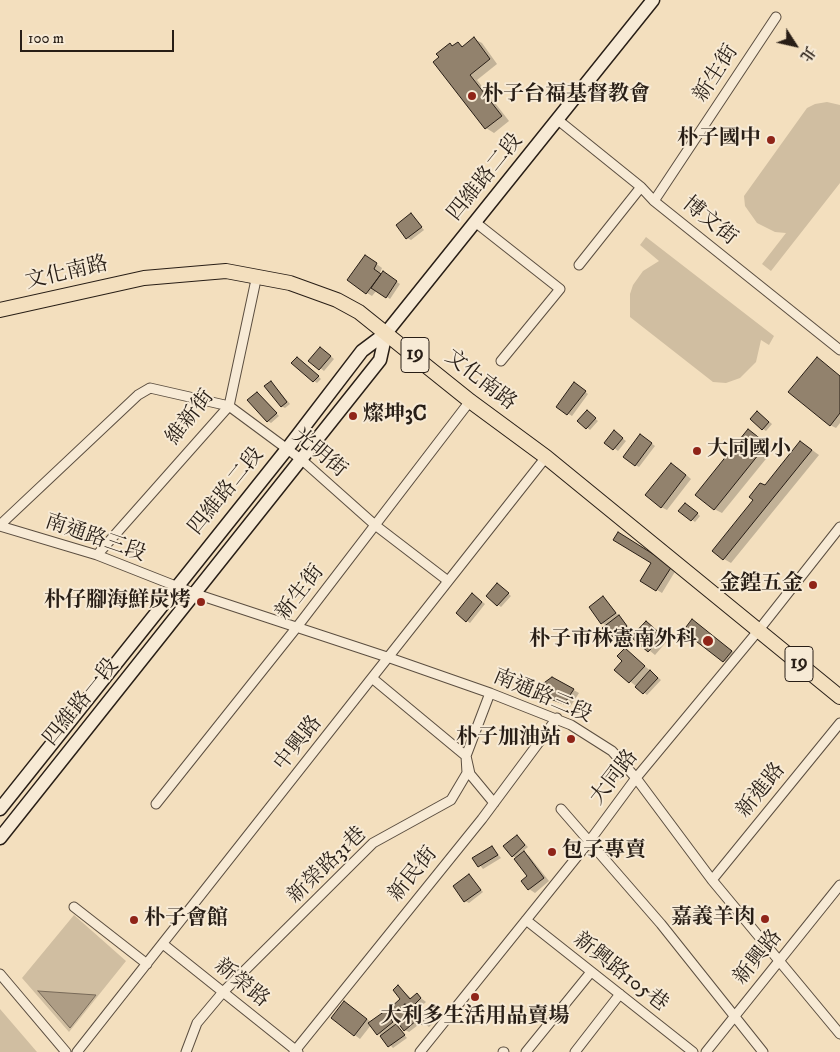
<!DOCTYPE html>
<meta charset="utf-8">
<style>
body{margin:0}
#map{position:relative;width:840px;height:1052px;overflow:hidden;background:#f3dfbe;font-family:"IM FELL DW Pica","Noto Serif TC",serif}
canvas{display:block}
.north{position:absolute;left:770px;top:20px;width:50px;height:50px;-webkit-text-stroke:4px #f7ead5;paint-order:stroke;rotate:125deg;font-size:14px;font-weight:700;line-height:20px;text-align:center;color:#281e16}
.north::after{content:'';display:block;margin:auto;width:18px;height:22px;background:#281e16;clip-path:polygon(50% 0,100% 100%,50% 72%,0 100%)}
.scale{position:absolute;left:20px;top:30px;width:154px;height:22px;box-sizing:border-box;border:2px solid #281e16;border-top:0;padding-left:6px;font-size:15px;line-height:18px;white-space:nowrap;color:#281e16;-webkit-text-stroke:4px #f7ead5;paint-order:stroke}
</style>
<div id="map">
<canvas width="840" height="1052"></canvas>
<div class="north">北</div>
<div class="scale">100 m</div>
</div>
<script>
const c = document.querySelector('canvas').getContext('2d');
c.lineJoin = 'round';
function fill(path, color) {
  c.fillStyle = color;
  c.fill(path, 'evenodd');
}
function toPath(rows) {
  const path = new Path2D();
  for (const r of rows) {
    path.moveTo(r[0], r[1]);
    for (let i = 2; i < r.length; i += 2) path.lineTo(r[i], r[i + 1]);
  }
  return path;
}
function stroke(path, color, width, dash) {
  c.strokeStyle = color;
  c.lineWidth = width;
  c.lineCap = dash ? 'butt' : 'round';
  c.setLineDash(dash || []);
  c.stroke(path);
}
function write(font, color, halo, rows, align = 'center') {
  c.font = font + ' "IM FELL DW Pica","Noto Serif TC",serif';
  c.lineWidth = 4;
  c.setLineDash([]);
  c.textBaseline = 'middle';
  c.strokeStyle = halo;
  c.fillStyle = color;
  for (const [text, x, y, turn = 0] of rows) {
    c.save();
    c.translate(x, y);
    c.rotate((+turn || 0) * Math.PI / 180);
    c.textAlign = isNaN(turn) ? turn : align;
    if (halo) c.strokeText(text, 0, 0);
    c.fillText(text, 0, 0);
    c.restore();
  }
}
fill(toPath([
 [827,102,840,105,840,183,771,271,762,264,786,233,775,232,757,223,745,206,744,196,807,108,815,104],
 [646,237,774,336,769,345,761,340,756,362,740,378,726,383,713,382,630,317,630,294,633,285,643,271,659,261,640,245],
 [74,915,126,961,69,1032,22,978],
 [0,1009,37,1052,0,1052]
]), '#d0bea1');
const water = toPath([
 [38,991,96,995,70,1028,38,991]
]);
fill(water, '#ae9d85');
stroke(water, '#786a59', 1);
fill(toPath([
 [474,39,482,43,497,64,477,80,509,121,494,133,486,128,453,47,458,43,464,47],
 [411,215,424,230,411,240,407,238],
 [371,260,382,268,380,273,383,273,400,284,390,299,377,290,372,296,367,293],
 [324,350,334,359,324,371,310,360],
 [817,359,840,376,840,423,836,428,830,425],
 [301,360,321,379,317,383,314,381],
 [271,382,290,404,285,408,281,406],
 [578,386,588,394,572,416,558,407],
 [257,393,279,416,271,423,268,421],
 [758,412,772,424,766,431,763,429],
 [590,414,598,421,590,430,579,421],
 [748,430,774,449,722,513,714,509],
 [617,434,626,441,618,451,606,442],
 [644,438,655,446,639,467,635,465],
 [801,442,819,455,731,563,724,559],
 [677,467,691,479,667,510,661,507],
 [689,506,700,516,695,522,680,511],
 [615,539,676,570,662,593,641,580,652,563],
 [501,587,511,596,501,607,487,596],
 [476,597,485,604,470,623,467,621],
 [604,598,629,628,615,639,604,628,607,626,602,623],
 [646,622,668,640,655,655,633,637],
 [698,624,737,655,729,664,724,661],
 [625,649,661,680,647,695,616,670,624,661],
 [552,678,579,693,570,707,544,695],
 [517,836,528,847,522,852,529,856,549,881,535,893,529,889,529,876,517,858,512,856],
 [492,847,501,858,483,869,474,858],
 [469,876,483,892,469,903,465,901],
 [399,987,412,999,417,995,426,1002,419,1008,433,1023,429,1027,422,1022,409,1032,405,1030],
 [344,1002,371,1022,385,1012,407,1038,393,1048,371,1025,360,1039,332,1018]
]), '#0003');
const building = toPath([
 [474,37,490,59,470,75,502,116,485,129,433,62,439,57,436,54,450,43,452,46,458,42,462,47,474,37],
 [411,213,422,227,406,239,396,225,411,213],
 [365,255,377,263,374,269,381,274,366,294,347,280,365,255],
 [383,271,397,281,386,298,371,288,383,271],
 [320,347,331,356,319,370,308,361,320,347],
 [297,357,319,376,313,382,291,363,297,357],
 [817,357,840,376,840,413,830,426,788,392,817,357],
 [271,381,287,402,281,407,264,386,271,381],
 [574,382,586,391,567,415,556,407,574,382],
 [257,392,277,413,267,422,247,400,257,392],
 [587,410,596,418,586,429,577,421,587,410],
 [757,411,769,422,762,430,750,419,757,411],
 [748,429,767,444,714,510,695,495,748,429],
 [614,430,623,438,613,450,604,443,614,430],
 [640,434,652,443,635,466,623,457,640,434],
 [800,441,812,450,723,560,712,551,753,500,749,497,760,483,765,485,800,441],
 [671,463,686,475,661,508,645,495,671,463],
 [685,503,698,513,691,521,678,511,685,503],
 [618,532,672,566,656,591,640,581,651,563,613,540,618,532],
 [497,583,509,593,497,606,486,596,497,583],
 [472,593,482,602,466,622,456,613,472,593],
 [603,596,616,613,601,624,589,607,603,596],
 [619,615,627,626,610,638,602,628,619,615],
 [692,619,732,651,723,662,683,631,692,619],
 [646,621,663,636,648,652,631,637,646,621],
 [625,648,645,666,629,683,614,670,622,661,617,656,625,648],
 [650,670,658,678,643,694,635,687,650,670],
 [552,677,574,689,564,704,542,696,541,685,552,677],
 [517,835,525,845,512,857,503,846,517,835],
 [492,846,498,855,478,867,472,858,492,846],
 [524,851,544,878,528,890,521,881,527,876,514,859,524,851],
 [469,874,481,890,464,902,453,886,469,874],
 [398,985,410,999,417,993,421,998,415,1004,428,1020,422,1025,405,1004,395,1013,389,1009,400,999,393,990,398,985],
 [344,1001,367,1019,354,1036,331,1018,344,1001],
 [405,1004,417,1020,404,1031,392,1015,405,1004],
 [385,1011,393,1022,377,1035,368,1023,385,1011],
 [396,1024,405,1035,388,1047,380,1036,396,1024]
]);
fill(building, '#92826d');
stroke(building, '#281e16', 1);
const street = toPath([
 [558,120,641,187,654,201,840,350],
 [654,201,776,17],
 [475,222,560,289,501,361],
 [579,265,641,187],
 [0,525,138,395,150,388,229,406,302,460,375,525,448,581],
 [0,526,97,555,196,594,390,658,490,693,571,725,612,751,636,778,712,880,840,1034],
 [97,555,229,406,257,275],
 [372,678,466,756,470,774,494,803],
 [156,804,297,627,470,401],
 [561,809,661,924,763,1052],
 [712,880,840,723],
 [74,907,147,964],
 [526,920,693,1052],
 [163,944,298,1052],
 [0,974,66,1052],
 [77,1052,546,457],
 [186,1052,197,1023,223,992,373,843,451,800,467,773,466,756,490,693],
 [294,1052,482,819,557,718],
 [420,1052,588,843,636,778,758,631,840,527],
 [503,1052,504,1052],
 [526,1052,591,972],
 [575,1052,620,994],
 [706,1052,840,885]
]);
const secondary = toPath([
 [0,809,287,449,362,351,386,333,653,0],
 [0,838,380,360,386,333]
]);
const primary = toPath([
 [0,310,144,278,226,271,290,283,337,300,359,312,470,401,546,457,840,697]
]);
stroke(street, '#5b4e40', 11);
stroke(secondary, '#281e16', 15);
stroke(primary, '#281e16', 16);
stroke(street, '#f7ead5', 9);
stroke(secondary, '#f7ead5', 12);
stroke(primary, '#f3dfbe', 14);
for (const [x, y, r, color] of [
 [472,96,5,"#8f2418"],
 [771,140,5,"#8f2418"],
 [353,416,5,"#8f2418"],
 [697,451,5,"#8f2418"],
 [813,585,5,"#8f2418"],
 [201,602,5,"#8f2418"],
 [708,641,6,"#8f2418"],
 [571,739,5,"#8f2418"],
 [552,852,5,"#8f2418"],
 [765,919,5,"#8f2418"],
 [134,920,5,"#8f2418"],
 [475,997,5,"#8f2418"]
]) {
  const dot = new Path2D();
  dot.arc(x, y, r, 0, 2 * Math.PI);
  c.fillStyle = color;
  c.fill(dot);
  stroke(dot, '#f7ead5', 2);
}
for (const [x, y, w] of [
 [415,355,28],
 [799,664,28]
]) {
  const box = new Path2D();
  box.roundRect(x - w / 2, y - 17.5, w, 35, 4);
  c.fillStyle = '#f7ead5';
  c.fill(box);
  stroke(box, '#281e16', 1);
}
write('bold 20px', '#281e16', null, [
 ["19",415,355],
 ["19",799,664]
]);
write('21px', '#281e16', '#f7ead5', [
 ["新生街",717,74,-57],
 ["四維路二段",486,178,-51],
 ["博文街",709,222,39],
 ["文化南路",67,274,-13],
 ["文化南路",480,381,38],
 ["維新街",191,418,-52],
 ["光明街",319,454,40],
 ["四維路二段",227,492,-51],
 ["南通路三段",95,539,19],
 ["新生街",301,593,-52],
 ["南通路三段",542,697,23],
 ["四維路一段",82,703,-51],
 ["中興路",299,744,-52],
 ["大同路",615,778,-52],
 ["新進路",762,791,-51],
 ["新榮路31巷",328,866,-44],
 ["新民街",414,875,-51],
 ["新興路",759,958,-51],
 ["新興路105巷",620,973,38],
 ["新榮路",241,984,39]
]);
write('bold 21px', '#281e16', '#f7ead5', [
 ["朴子台福基督教會",482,96,"left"],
 ["朴子國中",761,140],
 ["燦坤3C",363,416,"left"],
 ["大同國小",707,451,"left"],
 ["金鍠五金",803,585],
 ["朴仔腳海鮮炭烤",191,602],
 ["朴子市林憲南外科",697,641],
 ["朴子加油站",561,739],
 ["包子專賣",562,852,"left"],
 ["嘉義羊肉",755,919],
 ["朴子會館",144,920,"left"],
 ["大利多生活用品賣場",475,1018,"center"]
], 'right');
</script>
